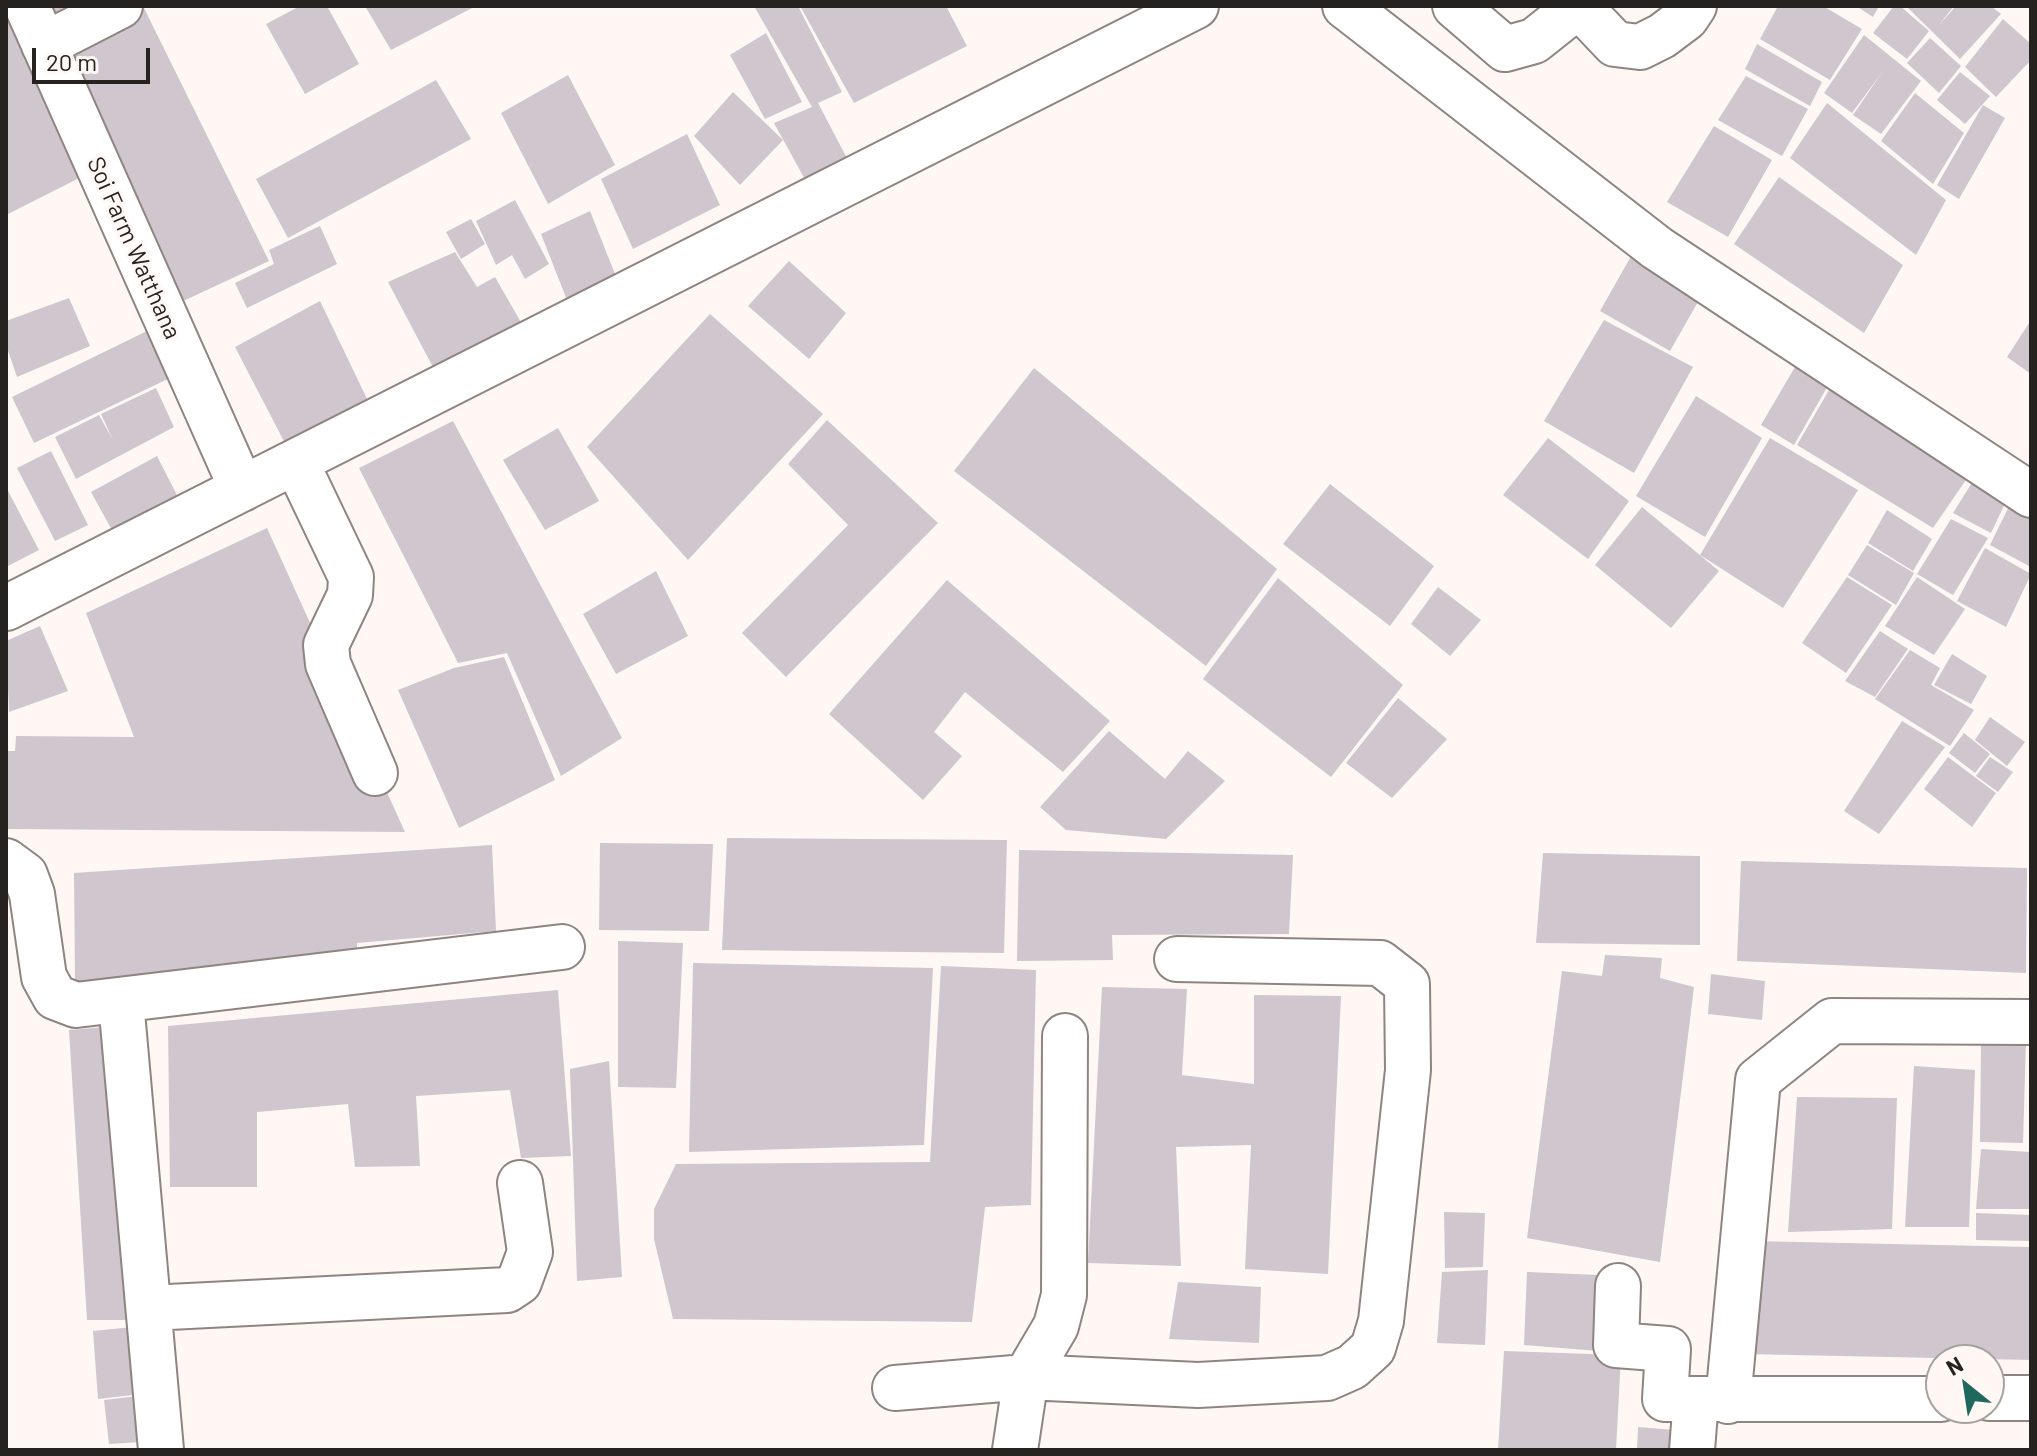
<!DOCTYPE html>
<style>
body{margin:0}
#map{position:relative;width:2037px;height:1456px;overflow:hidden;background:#fef7f4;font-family:Barlow,sans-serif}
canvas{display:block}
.frame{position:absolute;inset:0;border:8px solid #262220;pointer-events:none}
.north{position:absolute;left:1925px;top:1344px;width:80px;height:80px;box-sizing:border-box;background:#fef7f4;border:2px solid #a8a29f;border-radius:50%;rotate:330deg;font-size:22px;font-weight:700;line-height:32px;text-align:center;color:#262220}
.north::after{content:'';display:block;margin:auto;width:28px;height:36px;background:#1f685e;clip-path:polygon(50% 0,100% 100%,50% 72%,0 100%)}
.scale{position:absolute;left:32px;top:48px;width:118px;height:36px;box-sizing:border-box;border:4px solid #262220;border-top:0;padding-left:10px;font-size:24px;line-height:28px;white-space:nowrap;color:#262220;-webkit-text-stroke:6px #fef7f4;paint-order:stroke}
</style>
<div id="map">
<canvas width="2037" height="1456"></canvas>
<div class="frame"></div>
<div class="north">N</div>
<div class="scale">20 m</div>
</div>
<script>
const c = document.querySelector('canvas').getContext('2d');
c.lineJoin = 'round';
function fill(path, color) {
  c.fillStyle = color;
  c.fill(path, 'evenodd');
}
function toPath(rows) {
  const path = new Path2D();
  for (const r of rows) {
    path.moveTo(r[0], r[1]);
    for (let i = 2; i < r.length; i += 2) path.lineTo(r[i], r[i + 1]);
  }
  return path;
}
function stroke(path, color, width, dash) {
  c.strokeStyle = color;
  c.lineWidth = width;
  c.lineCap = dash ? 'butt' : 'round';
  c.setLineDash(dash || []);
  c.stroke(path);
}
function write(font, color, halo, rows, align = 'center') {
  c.font = font + ' Barlow,sans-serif';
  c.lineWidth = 6;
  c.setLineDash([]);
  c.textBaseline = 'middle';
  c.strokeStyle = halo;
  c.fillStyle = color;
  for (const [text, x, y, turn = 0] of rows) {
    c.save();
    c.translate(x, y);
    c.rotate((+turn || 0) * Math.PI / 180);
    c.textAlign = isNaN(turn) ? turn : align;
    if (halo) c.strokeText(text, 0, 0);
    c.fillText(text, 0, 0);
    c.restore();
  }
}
fill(toPath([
 [6,6,61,6,81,42,144,8,269,261,177,304,107,164,6,215],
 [300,6,327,6,359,64,305,94,266,24],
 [365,6,476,6,391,50],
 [754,6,798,6,842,92,818,103,850,164,808,185,774,123,812,107],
 [800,6,946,6,967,46,854,103],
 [1778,6,1823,6,1862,29,1830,80,1760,39],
 [1856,6,1879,6,1873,17],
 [1894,6,1900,6,1929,31,1907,59,1873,33],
 [1906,6,1954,6,1938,26,1956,6,1991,6,2001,14,1960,59],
 [2003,19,2031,44,2031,60,1996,97,1965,67],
 [766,33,802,102,765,119,730,55],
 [1864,35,1921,81,1881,134,1853,115,1883,71,1852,113,1824,93],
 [1930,38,1961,66,1939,93,1907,63],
 [1757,44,1822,82,1810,106,1745,69],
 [1960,72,1990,96,1965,124,1937,100],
 [568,75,615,165,548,204,501,113],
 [1746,76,1808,109,1782,156,1718,120],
 [436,80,471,139,288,238,256,179],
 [733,92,783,140,740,185,694,136],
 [1915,93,1964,133,1933,184,1881,141],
 [1827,103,1946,200,1916,255,1790,158],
 [1983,105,2005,118,1959,199,1937,185],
 [1714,126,1772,160,1728,237,1667,202],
 [687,134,720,205,633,249,601,179],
 [1779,177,1903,265,1864,333,1734,244],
 [515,200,549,264,525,279,512,255,496,265,476,221],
 [590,211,617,279,567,300,541,234],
 [471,219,485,244,461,259,446,232],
 [320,226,337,264,247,308,235,283,274,264,269,250],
 [1634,251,1703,293,1670,351,1600,311],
 [455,252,477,287,495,277,526,331,435,371,388,282],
 [789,261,846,313,809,359,748,306],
 [69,298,90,346,17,377,6,345,6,321],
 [320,301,370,405,288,449,235,347],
 [710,314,823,414,688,560,587,447],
 [1604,320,1693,367,1634,473,1544,421],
 [2031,320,2031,374,2007,357],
 [149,330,172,377,34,443,12,397],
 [1809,343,1841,363,1794,445,1761,425],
 [1843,366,1985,452,1933,528,1797,445],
 [1034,368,1277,569,1206,666,954,471],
 [156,388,174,427,76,479,55,437,99,415,113,440,101,414],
 [1696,396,1762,438,1705,537,1636,496],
 [827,420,938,523,786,677,742,633,848,525,788,464],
 [453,421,622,738,561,776,507,653,458,663,359,468],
 [558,428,599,501,545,530,503,460],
 [1548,438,1629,501,1588,559,1503,495],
 [1770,438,1858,490,1783,608,1700,555],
 [51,451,88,525,55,541,17,468],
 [157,456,183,507,118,541,91,492],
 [1988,457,2019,474,1991,533,1953,513],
 [2022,480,2031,484,2031,567,1990,545],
 [1330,484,1434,566,1390,626,1283,544],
 [6,487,39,550,6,567],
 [1642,507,1719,571,1671,628,1595,565],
 [1887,510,1932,539,1913,571,1868,543],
 [1951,519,1988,538,1953,595,1917,574],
 [267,528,405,832,6,829,6,751,15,751,16,736,134,737,86,613],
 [1867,545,1914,573,1896,605,1848,575],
 [1985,548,2031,574,2006,627,1957,601],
 [656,571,688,636,616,674,583,614],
 [1847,577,1892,605,1846,673,1802,643],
 [1917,577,1965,609,1934,655,1885,626],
 [1278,578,1403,685,1331,777,1203,679],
 [947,580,1110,721,1063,772,965,692,934,732,962,756,923,800,829,714],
 [1438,587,1481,620,1450,656,1411,624],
 [40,626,68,691,9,712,6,641],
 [1880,631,1908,649,1875,697,1845,681],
 [1910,650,1940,668,1931,685,1974,710,1950,746,1875,699],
 [1952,654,1987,676,1971,704,1934,685],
 [504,657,555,780,459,828,398,690,454,668],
 [1398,698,1447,739,1392,798,1346,763],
 [1990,717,2025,742,2007,766,1975,740],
 [1902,721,1945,747,1879,834,1844,811],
 [1109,731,1165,779,1188,751,1225,781,1166,839,1066,830,1040,807],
 [1964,733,1990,754,1975,773,1949,753],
 [1948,757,1996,793,1972,827,1924,789],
 [1990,757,2013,772,1998,792,1976,776],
 [727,838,1007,840,1004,953,722,950],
 [600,843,713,844,709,931,599,930],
 [492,845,496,931,357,943,357,960,75,983,74,873],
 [1019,850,1293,855,1289,934,1112,935,1113,960,1017,961],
 [1543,853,1700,856,1700,945,1536,943],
 [1741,861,2027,868,2026,973,1737,961],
 [618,941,683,943,676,1088,618,1087],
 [1605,955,1662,958,1660,978,1694,987,1660,1262,1527,1238,1562,971,1602,976],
 [693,963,933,968,924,1145,689,1152],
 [941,966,1036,970,1031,1205,985,1207,972,1322,673,1319,654,1239,654,1209,676,1164,930,1162],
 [1711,974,1765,981,1762,1020,1708,1014],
 [1102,987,1187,989,1182,1075,1254,1084,1254,995,1341,996,1328,1274,1245,1269,1251,1145,1176,1147,1181,1266,1088,1263],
 [558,990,571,1156,521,1158,510,1090,416,1096,420,1166,355,1167,348,1104,257,1112,257,1187,170,1187,168,1026],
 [116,1026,135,1320,87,1320,69,1030],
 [1981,1040,2026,1040,2023,1143,1980,1142],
 [609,1061,622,1277,577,1281,570,1069],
 [1914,1066,1975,1070,1969,1227,1905,1227],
 [1797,1097,1897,1098,1892,1229,1788,1232],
 [1981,1149,2031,1152,2031,1209,1976,1209],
 [1444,1212,1485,1213,1483,1267,1445,1268],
 [1976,1213,2031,1215,2031,1241,1976,1240],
 [1752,1241,2031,1247,2031,1360,1745,1354],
 [1488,1270,1485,1345,1437,1343,1442,1272],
 [1527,1272,1599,1275,1598,1351,1524,1345],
 [1178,1282,1261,1287,1259,1343,1169,1339],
 [143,1326,150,1393,98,1399,93,1331],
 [1504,1351,1621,1355,1616,1450,1498,1450],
 [138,1396,141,1442,109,1444,104,1400],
 [1638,1427,1675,1430,1674,1450,1637,1450]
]), '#d0c6ce');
const minor = toPath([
 [27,6,242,489],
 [1345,6,1657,248,2031,495],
 [1455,6,1505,49,1534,41,1578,6],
 [1579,6,1615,44,1640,47,1662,36,1686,18,1694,6],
 [44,45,120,6],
 [296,462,351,577,350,595,326,645,328,664,375,773],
 [6,608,1196,6],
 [6,861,25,875,32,894,44,977,55,997,76,1005,562,947],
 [121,1001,161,1450],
 [1618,1286,1616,1345,1668,1349,1665,1399,1696,1399],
 [149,1308,507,1290,519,1282,530,1252,520,1183],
 [895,1388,1026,1377,1056,1326,1064,1295,1065,1036],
 [1989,1398,2031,1398],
 [1728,1401,1758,1080,1832,1021,2031,1022],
 [1015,1450,1026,1377,1198,1385,1327,1378,1352,1367,1373,1348,1381,1321,1408,1070,1407,984,1380,963,1177,959],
 [1692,1450,1696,1399,1941,1399]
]);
stroke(minor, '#8f847f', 48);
stroke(minor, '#fff', 44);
write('24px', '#262220', '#fef7f4', [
 ["Soi Farm Watthana",134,248,66]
]);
</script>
